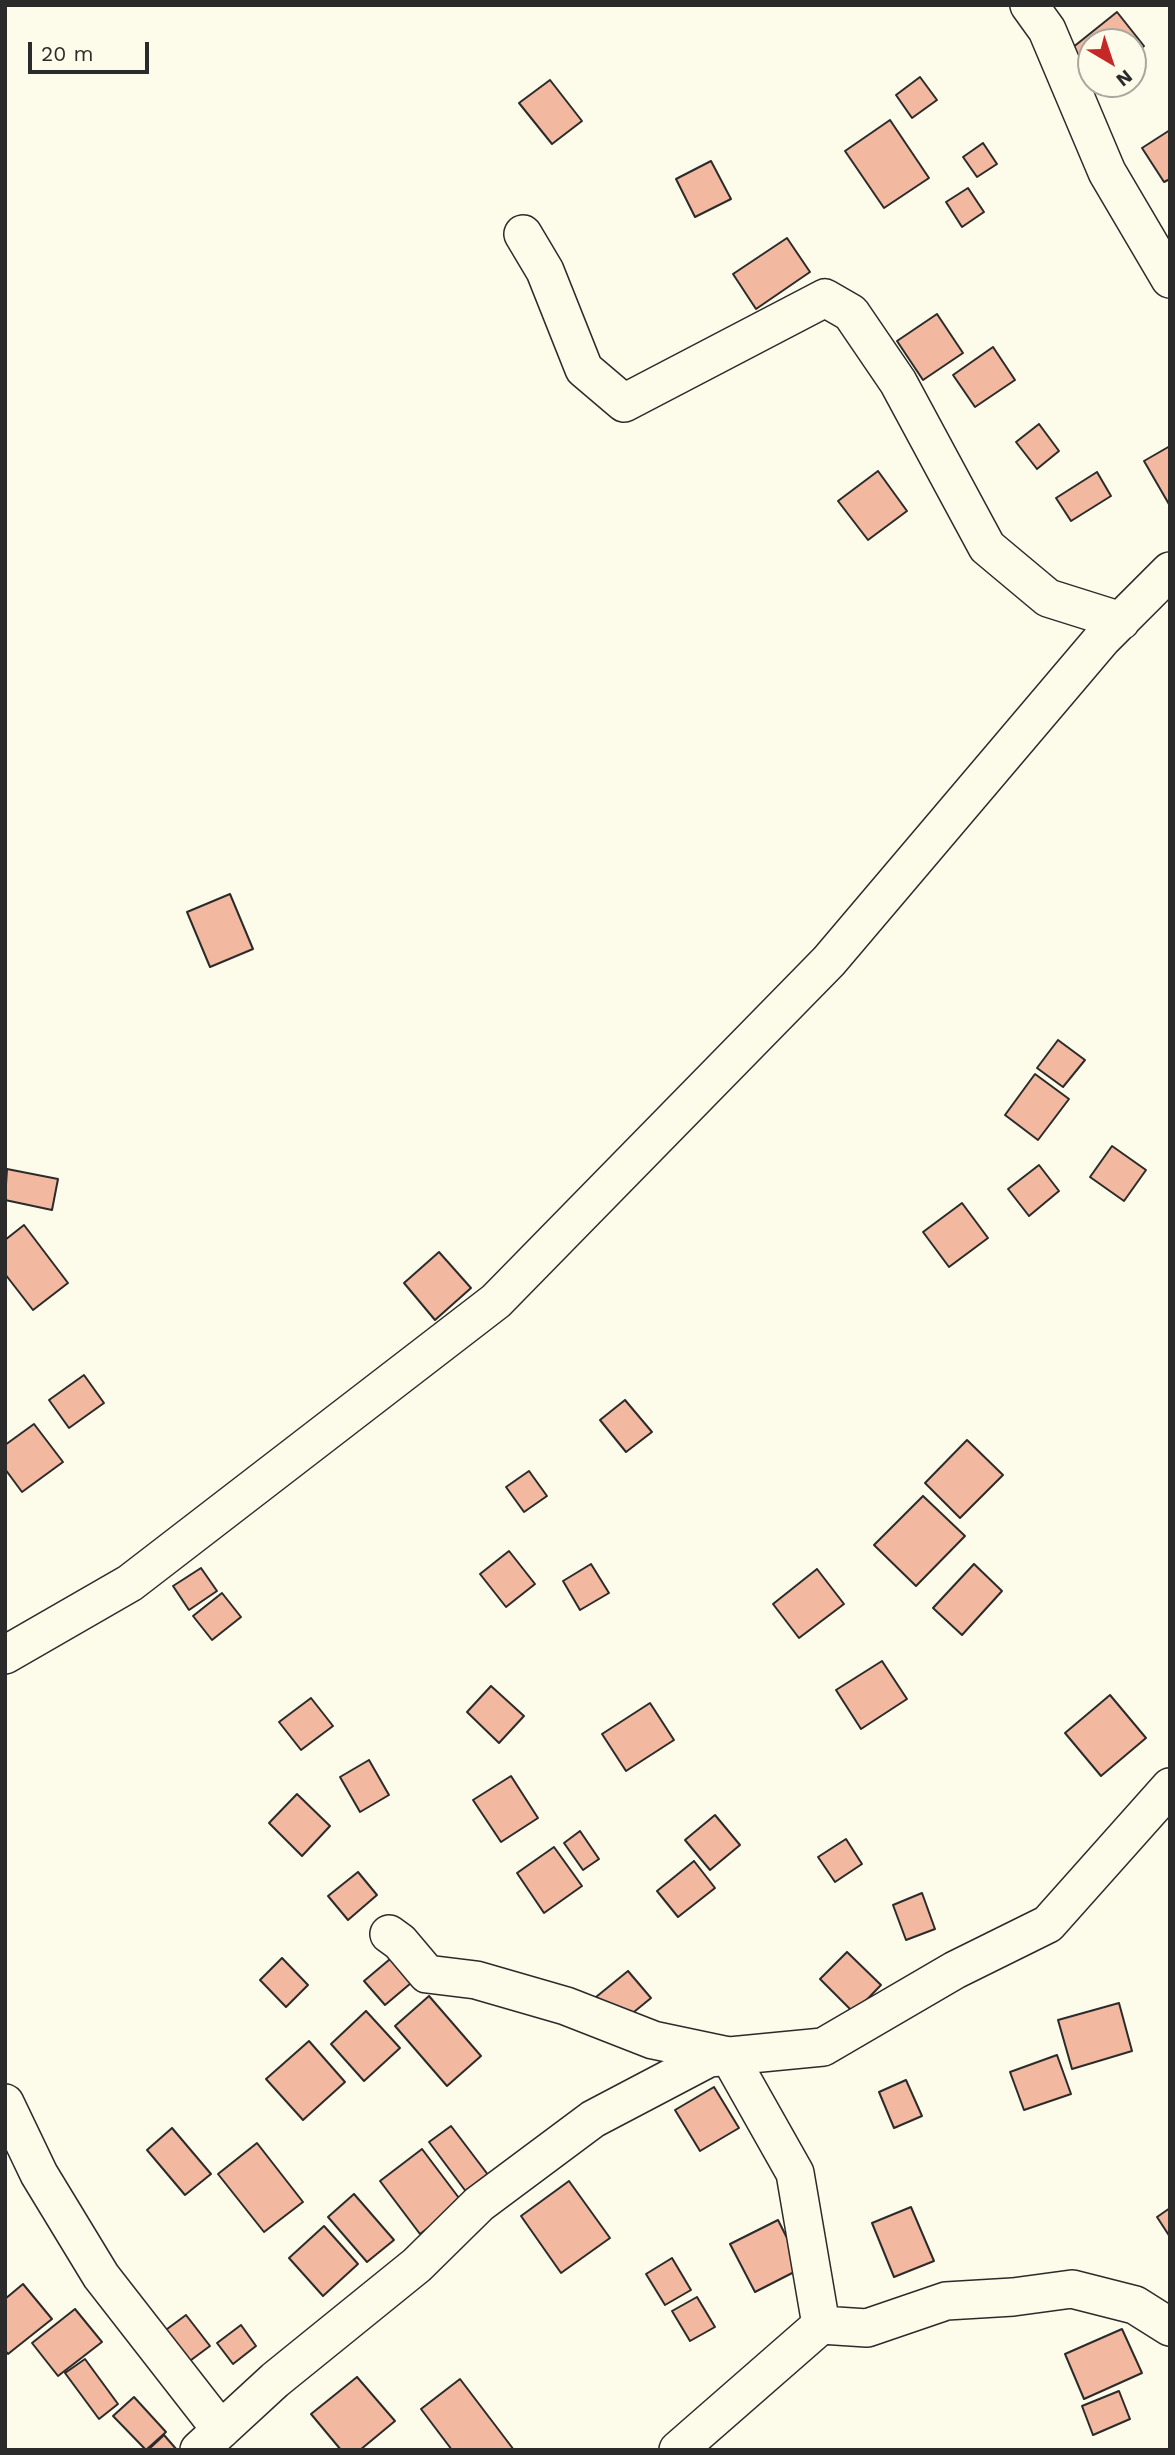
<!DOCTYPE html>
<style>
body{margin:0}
#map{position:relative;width:1175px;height:2455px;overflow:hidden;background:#fdfbea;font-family:"Work Sans",sans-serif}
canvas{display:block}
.frame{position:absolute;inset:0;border:7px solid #2b2b2b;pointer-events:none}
.north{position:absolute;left:1077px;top:28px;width:70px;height:70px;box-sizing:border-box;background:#fdfbea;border:2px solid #a9a89e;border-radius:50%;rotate:141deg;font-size:19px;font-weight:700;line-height:28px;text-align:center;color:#2b2b2b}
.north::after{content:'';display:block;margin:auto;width:24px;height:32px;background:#c62828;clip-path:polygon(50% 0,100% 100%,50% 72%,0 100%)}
.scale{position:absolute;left:28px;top:42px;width:121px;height:32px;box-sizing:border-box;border:4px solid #2b2b2b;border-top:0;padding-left:9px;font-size:21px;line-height:24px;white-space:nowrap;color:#2b2b2b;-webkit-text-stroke:5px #fdfbea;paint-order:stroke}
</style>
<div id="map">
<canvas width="1175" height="2455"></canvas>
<div class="frame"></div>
<div class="north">N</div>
<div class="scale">20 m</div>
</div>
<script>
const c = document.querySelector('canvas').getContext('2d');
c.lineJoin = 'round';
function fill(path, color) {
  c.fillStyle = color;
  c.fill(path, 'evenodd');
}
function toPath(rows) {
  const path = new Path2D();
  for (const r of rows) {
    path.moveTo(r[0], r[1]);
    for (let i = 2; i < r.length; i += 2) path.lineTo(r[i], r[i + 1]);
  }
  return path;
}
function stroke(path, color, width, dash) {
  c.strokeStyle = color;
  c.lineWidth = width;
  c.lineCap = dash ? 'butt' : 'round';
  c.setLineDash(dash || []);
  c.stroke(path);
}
const building = toPath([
 [1117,12,1144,46,1133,55,1133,42,1091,42,1091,72,1072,48,1117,12],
 [920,77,937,100,912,118,896,95,920,77],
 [550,80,582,121,552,144,519,103,550,80],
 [890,120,929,178,884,208,845,151,890,120],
 [1170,130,1170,179,1164,182,1142,148,1170,130],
 [983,143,997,164,977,177,963,157,983,143],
 [711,161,731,199,695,217,676,179,711,161],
 [968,188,984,212,962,227,946,202,968,188],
 [787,238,810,272,756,309,733,274,787,238],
 [937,314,963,353,923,380,897,341,937,314],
 [993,347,1015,380,975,407,953,375,993,347],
 [1039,424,1059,451,1037,469,1016,442,1039,424],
 [1170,446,1170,506,1144,461,1170,446],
 [878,471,907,511,868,540,838,501,878,471],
 [1097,472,1111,496,1071,521,1056,498,1097,472],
 [230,894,253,949,210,967,187,912,230,894],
 [1058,1040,1085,1060,1063,1087,1037,1068,1058,1040],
 [1035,1074,1069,1099,1038,1140,1005,1115,1035,1074],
 [1112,1146,1146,1170,1124,1201,1090,1177,1112,1146],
 [1039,1165,1059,1191,1029,1216,1008,1189,1039,1165],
 [7,1169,58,1179,52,1210,5,1200,7,1169],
 [962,1203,988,1238,949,1267,923,1232,962,1203],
 [24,1225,68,1283,33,1310,5,1274,5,1240,24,1225],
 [439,1252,471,1288,435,1320,404,1283,439,1252],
 [84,1375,104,1403,69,1428,49,1400,84,1375],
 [625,1400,652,1432,626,1452,600,1420,625,1400],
 [34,1424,63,1462,22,1492,5,1469,5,1445,34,1424],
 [967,1440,1003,1475,960,1518,925,1483,967,1440],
 [529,1471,547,1496,524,1512,506,1487,529,1471],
 [923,1496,965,1536,916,1586,874,1545,923,1496],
 [509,1551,535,1584,506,1607,480,1574,509,1551],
 [591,1564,609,1593,580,1610,563,1581,591,1564],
 [974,1564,1002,1591,962,1635,933,1608,974,1564],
 [201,1568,217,1591,189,1610,173,1586,201,1568],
 [817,1569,844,1604,799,1638,773,1604,817,1569],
 [222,1593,241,1617,212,1640,193,1616,222,1593],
 [882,1661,907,1699,861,1729,836,1690,882,1661],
 [491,1686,524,1716,499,1743,467,1712,491,1686],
 [1110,1695,1146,1738,1101,1776,1065,1733,1110,1695],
 [311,1698,333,1726,301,1750,279,1722,311,1698],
 [650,1703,674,1740,626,1771,602,1734,650,1703],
 [369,1760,389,1795,360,1812,340,1777,369,1760],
 [511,1776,538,1818,501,1842,473,1800,511,1776],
 [297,1794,330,1826,302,1856,269,1823,297,1794],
 [715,1815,740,1845,710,1870,685,1840,715,1815],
 [580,1831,599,1859,583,1870,564,1843,580,1831],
 [846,1839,862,1864,835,1882,818,1857,846,1839],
 [554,1847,582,1886,544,1913,517,1873,554,1847],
 [694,1861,715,1888,678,1917,657,1891,694,1861],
 [358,1872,377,1895,348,1920,328,1896,358,1872],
 [922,1893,935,1929,906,1940,893,1905,922,1893],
 [847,1952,881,1985,854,2013,820,1979,847,1952],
 [396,1954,417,1978,385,2005,364,1981,396,1954],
 [282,1958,308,1985,286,2007,260,1980,282,1958],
 [628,1971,651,1998,618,2025,596,1997,628,1971],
 [429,1996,481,2056,447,2086,395,2026,429,1996],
 [1119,2003,1132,2051,1072,2069,1058,2020,1119,2003],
 [366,2011,400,2048,364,2081,331,2044,366,2011],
 [309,2041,345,2082,303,2120,266,2079,309,2041],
 [1057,2055,1071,2094,1024,2110,1010,2072,1057,2055],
 [906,2080,922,2116,894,2128,879,2092,906,2080],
 [714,2087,739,2128,700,2151,675,2110,714,2087],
 [451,2126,492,2180,470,2197,429,2142,451,2126],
 [172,2128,211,2174,185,2195,147,2150,172,2128],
 [257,2143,303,2202,264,2232,218,2174,257,2143],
 [422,2149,462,2202,420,2234,380,2181,422,2149],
 [569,2181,610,2238,561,2273,521,2216,569,2181],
 [354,2194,394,2240,367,2262,328,2217,354,2194],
 [911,2207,934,2261,894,2277,872,2223,911,2207],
 [1170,2208,1170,2237,1157,2217,1170,2208],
 [778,2220,802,2268,755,2292,730,2244,778,2220],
 [324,2226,358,2264,323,2296,289,2258,324,2226],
 [672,2258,691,2290,665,2305,646,2274,672,2258],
 [23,2284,52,2319,8,2354,5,2350,5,2299,23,2284],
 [697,2297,715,2327,690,2341,672,2311,697,2297],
 [75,2309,102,2342,58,2376,32,2343,75,2309],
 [186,2315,210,2346,183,2366,159,2335,186,2315],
 [241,2325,256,2346,233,2364,217,2343,241,2325],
 [1122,2329,1142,2373,1084,2399,1065,2354,1122,2329],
 [85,2359,118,2404,99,2419,65,2373,85,2359],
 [357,2377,395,2421,360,2450,341,2450,311,2414,357,2377],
 [460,2379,514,2450,452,2450,421,2409,460,2379],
 [1119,2391,1130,2419,1093,2435,1082,2406,1119,2391],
 [134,2397,166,2432,146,2450,113,2416,134,2397],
 [164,2435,177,2450,148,2450,164,2435]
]);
fill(building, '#f2b8a0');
stroke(building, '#2b2b2b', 2);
const minor = toPath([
 [1029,5,1047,30,1107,172,1170,279],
 [523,234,545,271,584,369,624,403,825,298,851,313,898,382,987,547,1048,598,1121,621],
 [5,1655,130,1583,496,1301,829,961,1102,639,1170,571],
 [389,1934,400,1942,427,1974,476,1980,566,2006,653,2040,729,2056,795,2173,821,2325,867,2328,946,2301,1013,2297,1072,2289,1135,2305,1170,2327],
 [5,2103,39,2174,101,2276,221,2430],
 [199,2450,275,2380,417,2265,479,2204,593,2119,709,2058,823,2047,955,1970,1048,1924,1170,1787],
 [678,2450,821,2325]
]);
stroke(minor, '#2b2b2b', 40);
stroke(minor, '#fdfbea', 37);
</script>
